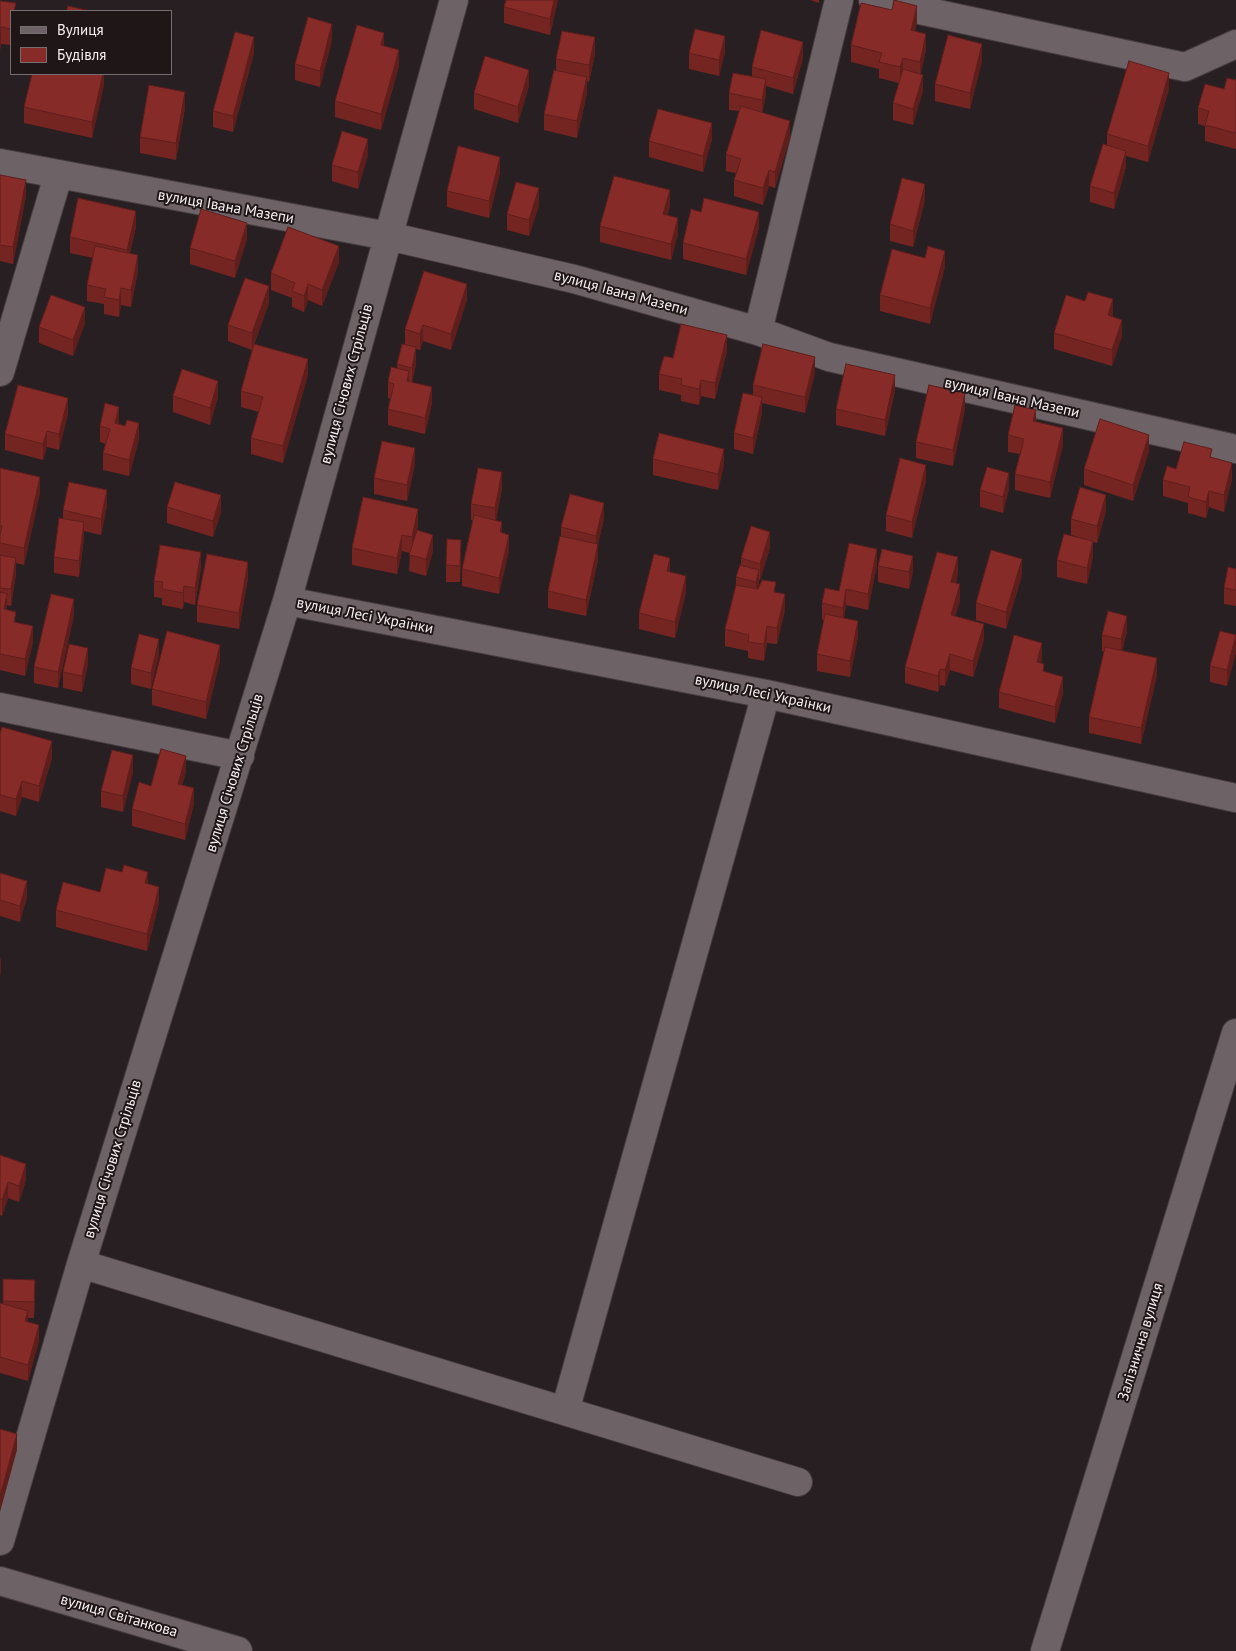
<!DOCTYPE html>
<meta charset="utf-8">
<style>
body{margin:0}
#map{position:relative;width:1236px;height:1651px;overflow:hidden;background:#281f22;font-family:"PT Sans",sans-serif}
canvas{display:block}
.legend{position:absolute;left:10px;top:10px;width:162px;height:65px;box-sizing:border-box;background:#1f1618;border:1px solid #766e70;margin:0;padding:6px 9px;list-style:none;font-size:15px;color:#f8f1f3}
.legend li{display:flex;align-items:center;gap:10px;height:25px}
.legend b{width:25px;border:1px solid #766e70}
</style>
<div id="map">
<canvas width="1236" height="1651"></canvas>
<ul class="legend">
<li><b style="height:6px;background:#6d6265"></b>Вулиця</li>
<li><b style="height:14px;background:#872b28"></b>Будівля</li>
</ul>
</div>
<script>
const c = document.querySelector('canvas').getContext('2d');
c.lineJoin = 'round';
function toPath(rows) {
  const path = new Path2D();
  for (const r of rows) {
    path.moveTo(r[0], r[1]);
    for (let i = 2; i < r.length; i += 2) path.lineTo(r[i], r[i + 1]);
  }
  return path;
}
function stroke(path, color, width, dash) {
  c.strokeStyle = color;
  c.lineWidth = width;
  c.lineCap = dash ? 'butt' : 'round';
  c.setLineDash(dash || []);
  c.stroke(path);
}
function fill(path, color) {
  c.fillStyle = color;
  c.fill(path, 'evenodd');
}
function write(font, color, halo, rows, align = 'center') {
  c.font = font + ' "PT Sans",sans-serif';
  c.lineWidth = 4;
  c.setLineDash([]);
  c.textBaseline = 'middle';
  c.strokeStyle = halo;
  c.fillStyle = color;
  for (const [text, x, y, turn = 0] of rows) {
    c.save();
    c.translate(x, y);
    c.rotate((+turn || 0) * Math.PI / 180);
    c.textAlign = isNaN(turn) ? turn : align;
    if (halo) c.strokeText(text, 0, 0);
    c.fillText(text, 0, 0);
    c.restore();
  }
}
const minor = toPath([
 [873,0,1185,67,1236,44],
 [0,163,388,236,574,279,758,331,829,357,1236,449],
 [758,331,839,0],
 [0,372,58,176],
 [287,601,766,694,1236,798],
 [0,707,240,756],
 [81,1264,798,1482],
 [565,1411,766,694],
 [0,1541,81,1264,287,601,454,0],
 [0,1581,238,1651],
 [1045,1651,1236,1033]
]);
stroke(minor, '#443c3e', 30);
stroke(minor, '#6d6265', 28);
fill(toPath([
 [558,0,550,35,504,23,504,7],
 [810,0,819,0,819,3],
 [0,1,16,11,11,45,1,44,0,50],
 [917,22,915,31,926,50,920,74,923,91,913,125,893,120,893,103,899,83,879,78,879,69,851,62,851,45],
 [332,40,320,87,295,80,295,64],
 [384,46,399,66,381,130,335,117,335,101],
 [725,52,719,76,689,69,689,53],
 [254,53,233,132,213,127,213,111],
 [595,54,589,82,587,81,587,93,577,138,544,130,544,114,556,70,556,59],
 [803,58,793,94,766,86,766,95,762,113,790,137,775,188,769,186,763,205,734,196,734,180,736,173,726,171,726,154,739,111,729,110,729,93,752,77,752,67],
 [982,61,970,109,935,101,935,84],
 [104,74,104,85,92,138,24,123,24,107],
 [1236,80,1236,149,1205,141,1205,126,1198,124,1198,108],
 [529,86,518,123,474,109,474,93],
 [1169,89,1148,162,1126,156,1126,167,1114,209,1090,202,1090,186,1107,145,1107,134],
 [185,108,176,160,140,153,140,137],
 [712,139,703,172,649,157,649,141],
 [368,155,358,189,332,181,332,165],
 [500,173,489,218,447,207,447,191],
 [0,175,26,196,13,264,0,261],
 [925,200,913,247,890,241,890,224],
 [539,205,529,236,507,230,507,214],
 [670,207,667,215,678,234,671,260,600,242,600,226],
 [136,227,130,253,138,271,131,307,121,305,119,317,104,314,104,304,87,301,87,285,93,258,70,253,70,237],
 [759,228,746,275,683,259,683,243],
 [247,239,235,278,190,264,190,248],
 [339,262,322,306,308,300,304,312,292,307,292,298,271,290,271,273],
 [945,267,930,324,880,311,880,295],
 [467,300,451,350,423,341,420,350,416,349,416,364,412,382,432,403,425,434,388,425,388,409,391,399,388,398,388,382,397,368,397,364,405,345,405,329],
 [1085,301,1113,316,1113,317,1122,336,1112,366,1054,349,1054,333],
 [269,303,254,345,308,375,283,463,251,454,251,438,259,412,241,407,241,391,252,350,228,341,228,325],
 [85,323,73,356,39,343,39,327],
 [727,351,715,399,701,396,699,405,681,401,681,395,659,390,659,374,673,358],
 [815,373,805,413,762,403,762,413,753,454,734,449,734,433,753,395,753,385],
 [895,391,885,436,836,425,836,409],
 [173,396,218,397,210,425,173,412],
 [965,409,953,466,916,458,916,442],
 [68,414,59,450,47,447,43,460,5,450,5,434],
 [1036,422,1063,445,1050,498,1015,490,1015,474,1020,454,1008,452,1008,435],
 [119,424,139,439,129,476,103,470,103,453,106,444,100,442,100,426],
 [1149,451,1133,501,1084,485,1084,469],
 [1212,457,1232,479,1224,512,1209,507,1206,518,1188,513,1188,503,1163,496,1163,480,1176,469],
 [653,459,724,465,718,490,653,475],
 [415,464,407,501,374,494,374,478],
 [0,468,40,493,24,565,16,563,16,574,11,606,7,605,7,609,16,622,33,642,25,676,0,670],
 [926,481,912,538,886,531,886,515],
 [502,489,496,520,502,533,509,551,499,594,462,586,462,569,473,520,471,520,471,504],
 [1009,489,1003,513,980,507,980,490],
 [107,506,101,535,84,531,84,538,79,577,54,573,54,557,63,519,63,510],
 [167,507,221,512,213,537,167,523],
 [1106,511,1097,543,1093,542,1093,557,1087,584,1057,577,1057,560,1085,539,1071,535,1071,519],
 [604,519,598,544,598,560,586,616,548,608,548,591,561,536,561,527],
 [418,525,417,530,433,551,426,576,409,571,410,553,402,551,397,574,352,565,352,548],
 [770,548,760,580,759,580,758,589,776,592,785,610,777,644,767,643,764,661,748,658,748,651,725,646,725,629,736,585,736,577,741,565,741,558],
 [461,556,460,582,446,582,446,565],
 [877,565,868,610,846,605,844,618,858,637,850,677,817,671,817,654,824,620,822,620,822,603,839,591],
 [878,566,913,572,909,589,878,582],
 [201,568,195,605,184,602,183,609,162,605,162,598,154,597,154,581],
 [1236,569,1236,606,1224,604,1224,588],
 [670,572,686,592,675,638,639,629,639,613],
 [958,573,956,583,960,601,955,616,984,640,973,677,950,670,945,686,940,685,938,692,905,683,905,667],
 [1022,575,1006,629,976,620,976,603],
 [248,578,239,629,197,622,197,605],
 [74,615,58,688,34,683,34,667],
 [1127,632,1122,651,1157,675,1141,744,1089,733,1089,717,1104,651,1102,651,1102,635],
 [1236,635,1236,652,1227,686,1210,682,1210,666],
 [159,655,151,689,131,684,131,668],
 [1042,659,1041,663,1044,672,1063,693,1055,723,999,708,999,692],
 [220,661,206,719,152,705,152,689],
 [88,664,82,692,63,688,63,672],
 [0,733,52,758,39,802,22,797,16,816,0,811],
 [133,772,123,812,101,807,101,791],
 [186,772,182,785,194,804,185,840,132,826,132,809,151,786],
 [0,873,27,897,20,922,0,916],
 [148,884,159,903,147,951,56,927,56,910,100,892],
 [0,1155,26,1180,19,1202,8,1198,2,1216,0,1215],
 [3,1279,35,1296,34,1318,28,1318,28,1322,39,1341,28,1381,0,1373,0,1303,3,1304]
]), '#742522');
fill(toPath([
 [554,0,558,0,550,35,550,19],
 [917,6,917,22,911,46,911,30],
 [332,24,332,40,320,87,320,71],
 [1,27,1,44,0,50,0,34],
 [384,33,384,49,381,45],
 [926,34,926,50,920,78,920,62],
 [725,36,725,52,719,76,719,60],
 [254,37,254,53,233,132,233,116],
 [595,37,595,54,589,82,589,65],
 [803,42,803,58,793,94,793,78],
 [982,44,982,61,970,109,970,93],
 [399,50,399,66,381,130,381,114],
 [903,58,903,74,900,83,900,67],
 [529,70,529,86,518,123,518,107],
 [1169,73,1169,89,1148,162,1148,146],
 [103,74,104,74,104,85,92,138,92,122],
 [923,75,923,91,913,125,913,109],
 [587,77,587,93,577,138,577,121],
 [766,79,766,95,762,116,762,100],
 [185,92,185,108,176,160,176,143],
 [790,121,790,137,775,188,775,172],
 [712,123,712,139,703,172,703,156],
 [368,139,368,155,358,189,358,172],
 [1126,151,1126,167,1114,209,1114,193],
 [500,157,500,173,489,218,489,201],
 [769,170,769,186,763,205,763,188],
 [26,180,26,196,13,264,13,247],
 [925,184,925,200,913,247,913,231],
 [539,188,539,205,529,236,529,220],
 [670,190,670,207,663,231,663,214],
 [136,211,136,227,127,266,127,250],
 [759,212,759,228,746,275,746,259],
 [678,218,678,234,671,260,671,244],
 [247,223,247,239,235,278,235,261],
 [339,246,339,262,322,306,322,290],
 [945,251,945,267,930,324,930,308],
 [138,255,138,271,131,307,131,290],
 [308,284,308,300,304,312,304,296],
 [467,284,467,300,451,350,451,334],
 [269,286,269,303,252,350,252,333],
 [121,288,121,305,119,317,119,300],
 [1113,299,1113,316,1108,331,1108,315],
 [85,307,85,323,73,356,73,340],
 [1122,320,1122,336,1112,366,1112,350],
 [423,325,423,341,420,350,420,334],
 [727,335,727,351,715,399,715,383],
 [416,347,416,364,412,384,412,368],
 [815,357,815,373,805,413,805,397],
 [308,359,308,375,283,463,283,446],
 [409,371,409,388,407,381],
 [895,375,895,391,885,436,885,420],
 [701,380,701,396,699,405,699,389],
 [218,381,218,397,210,425,210,408],
 [432,387,432,403,425,434,425,418],
 [965,393,965,409,953,466,953,450],
 [762,397,762,413,753,454,753,438],
 [68,398,68,414,59,450,59,434],
 [119,407,119,423,115,439,115,423],
 [1036,410,1036,427,1033,421],
 [139,423,139,439,129,476,129,460],
 [1063,428,1063,445,1050,498,1050,482],
 [47,431,47,447,43,460,43,444],
 [1149,435,1149,451,1133,501,1133,485],
 [415,448,415,464,407,501,407,485],
 [724,449,724,465,718,490,718,474],
 [1232,463,1232,479,1224,512,1224,495],
 [926,465,926,481,912,538,912,522],
 [502,472,502,489,495,525,495,508],
 [1009,473,1009,489,1003,513,1003,497],
 [40,477,40,493,24,565,24,548],
 [107,490,107,506,101,535,101,519],
 [1209,491,1209,507,1206,518,1206,502],
 [221,495,221,512,213,537,213,521],
 [1106,495,1106,511,1097,543,1097,526],
 [604,503,604,519,596,552,596,536],
 [418,509,418,525,412,554,412,537],
 [84,522,84,538,79,577,79,561],
 [502,522,502,538,500,532],
 [770,532,770,548,760,580,760,564],
 [402,535,402,551,397,574,397,558],
 [433,535,433,551,426,576,426,559],
 [509,535,509,551,499,594,499,578],
 [1093,541,1093,557,1087,584,1087,568],
 [598,544,598,560,586,616,586,600],
 [877,549,877,565,868,610,868,594],
 [201,552,201,568,195,605,195,588],
 [913,556,913,572,909,589,909,572],
 [958,557,958,573,951,598,951,582],
 [16,558,16,574,11,606,11,589],
 [670,558,670,574,667,571],
 [1022,559,1022,575,1006,629,1006,612],
 [248,562,248,578,239,629,239,613],
 [759,570,759,586,756,598,756,582],
 [686,576,686,592,675,638,675,622],
 [960,584,960,601,951,631,951,615],
 [184,586,184,602,183,609,183,593],
 [846,589,846,605,843,624,843,608],
 [7,594,7,610,4,609],
 [785,594,785,610,777,644,777,628],
 [74,599,74,615,58,688,58,672],
 [1127,616,1127,632,1121,655,1121,639],
 [858,621,858,637,850,677,850,661],
 [984,624,984,640,973,677,973,661],
 [33,626,33,642,25,676,25,659],
 [767,626,767,643,764,661,764,644],
 [1236,636,1236,652,1227,686,1227,670],
 [159,639,159,655,151,689,151,673],
 [1042,643,1042,659,1037,678,1037,662],
 [220,645,220,661,206,719,206,702],
 [88,648,88,664,82,692,82,676],
 [950,654,950,670,945,686,945,670],
 [1157,658,1157,675,1141,744,1141,728],
 [940,669,940,685,938,692,938,676],
 [1063,677,1063,693,1055,723,1055,707],
 [52,741,52,758,39,802,39,786],
 [133,755,133,772,123,812,123,796],
 [186,756,186,772,178,800,178,784],
 [22,781,22,797,16,816,16,799],
 [194,788,194,804,185,840,185,824],
 [148,872,148,888,145,883],
 [27,881,27,897,20,922,20,906],
 [159,887,159,903,147,951,147,934],
 [1,957,1,973,0,977,0,960],
 [26,1164,26,1180,19,1202,19,1186],
 [8,1182,8,1198,2,1216,2,1200],
 [35,1280,35,1296,34,1318,34,1302],
 [28,1311,28,1327,25,1321],
 [39,1325,39,1341,28,1381,28,1365],
 [17,1434,17,1450,0,1512,0,1496]
]), '#5e1e1c');
const building = toPath([
 [506,0,554,0,550,19,504,7,506,0],
 [894,0,917,6,911,30,926,34,920,62,903,58,900,67,879,62,882,53,851,45,861,3,892,10,894,0],
 [0,1,16,3,14,11,11,11,11,29,1,27,0,34,0,1],
 [68,6,91,11,66,11,68,6],
 [308,17,332,24,320,71,295,64,308,17],
 [357,25,384,33,381,45,399,50,381,114,335,101,357,25],
 [695,29,725,36,719,60,689,53,695,29],
 [761,30,803,42,793,78,752,67,761,30],
 [562,31,595,37,589,65,556,59,562,31],
 [235,32,254,37,233,116,213,111,235,32],
 [948,35,982,44,970,93,935,84,948,35],
 [485,56,529,70,518,107,474,93,485,56],
 [1129,61,1169,73,1148,146,1107,134,1129,61],
 [903,69,923,75,913,109,893,103,903,69],
 [554,70,587,77,577,121,544,114,554,70],
 [733,73,766,79,762,100,729,93,733,73],
 [32,74,103,74,92,122,24,107,32,74],
 [1227,78,1236,80,1236,133,1205,125,1209,111,1198,108,1205,84,1224,89,1227,78],
 [149,85,185,92,176,143,140,137,149,85],
 [741,106,790,121,775,172,769,170,763,188,734,180,741,159,726,154,741,106],
 [658,109,712,123,703,156,649,141,658,109],
 [342,131,368,139,358,172,332,165,342,131],
 [1103,144,1126,151,1114,193,1090,186,1103,144],
 [458,146,500,157,489,201,447,191,458,146],
 [0,175,26,180,13,247,0,245,0,175],
 [614,176,670,190,663,214,678,218,671,244,600,226,614,176],
 [902,178,925,184,913,231,890,224,902,178],
 [516,182,539,188,529,220,507,214,516,182],
 [78,198,136,211,127,250,70,237,78,198],
 [704,198,759,212,746,259,683,243,691,209,701,212,704,198],
 [201,209,247,223,235,261,190,248,201,209],
 [288,227,339,246,322,290,308,284,304,296,292,291,295,283,271,273,288,227],
 [95,246,138,255,131,290,121,288,119,300,104,297,106,289,87,285,95,246],
 [928,246,945,251,930,308,880,295,892,249,925,258,928,246],
 [424,271,467,284,451,334,423,325,420,334,405,329,424,271],
 [245,278,269,286,252,333,228,325,245,278],
 [1088,292,1113,299,1108,315,1122,320,1112,350,1054,333,1066,295,1085,301,1088,292],
 [51,295,85,307,73,340,39,327,51,295],
 [681,324,727,335,715,383,701,380,699,389,681,385,682,379,659,374,664,356,673,358,681,324],
 [254,344,308,359,283,446,251,438,263,397,241,391,254,344],
 [402,344,416,347,412,368,397,364,402,344],
 [763,344,815,357,805,397,753,385,763,344],
 [846,364,895,375,885,420,836,409,846,364],
 [391,367,409,371,407,381,432,387,425,418,388,409,394,384,388,382,391,367],
 [182,369,218,381,210,408,173,396,182,369],
 [18,385,68,398,59,434,47,431,43,444,5,434,18,385],
 [929,385,965,393,953,450,916,442,929,385],
 [743,393,762,397,753,438,734,433,743,393],
 [105,403,119,407,115,423,125,426,127,420,139,423,129,460,103,453,110,429,100,426,105,403],
 [1015,405,1036,410,1033,421,1063,428,1050,482,1015,474,1024,439,1008,435,1015,405],
 [1100,419,1149,435,1133,485,1084,469,1100,419],
 [659,433,724,449,718,474,653,459,659,433],
 [382,441,415,448,407,485,374,478,382,441],
 [1184,442,1212,449,1210,457,1232,463,1224,495,1209,491,1206,502,1188,497,1190,487,1163,480,1167,466,1176,469,1184,442],
 [900,458,926,465,912,522,886,515,900,458],
 [987,467,1009,473,1003,497,980,490,987,467],
 [0,468,40,477,24,548,0,543,0,535,2,526,0,526,0,468],
 [478,468,502,472,495,508,471,504,478,468],
 [69,482,107,490,101,519,63,510,69,482],
 [175,482,221,495,213,521,167,507,175,482],
 [1080,487,1106,495,1097,526,1071,519,1080,487],
 [570,494,604,503,596,536,561,527,570,494],
 [363,497,418,509,412,537,402,535,397,558,352,548,363,497],
 [474,515,502,522,500,532,509,535,499,578,462,569,474,515],
 [59,518,84,522,79,561,54,557,59,518],
 [751,526,770,532,760,564,741,558,751,526],
 [417,530,433,535,426,559,409,555,417,530],
 [1064,534,1093,541,1087,568,1057,560,1064,534],
 [560,536,598,544,586,600,548,591,560,536],
 [447,539,461,540,460,566,446,565,447,539],
 [849,543,877,549,868,594,846,589,843,608,822,603,825,588,839,591,849,543],
 [160,545,201,552,195,588,184,586,183,593,162,589,163,582,154,581,160,545],
 [882,549,913,556,909,572,878,566,882,549],
 [991,550,1022,559,1006,612,976,603,991,550],
 [937,552,958,557,951,582,960,584,951,615,984,624,973,661,950,654,945,670,940,669,938,676,905,667,937,552],
 [207,554,248,562,239,613,197,605,207,554],
 [654,554,670,558,667,571,686,576,675,622,639,613,654,554],
 [0,555,16,558,11,589,0,588,0,555],
 [740,565,759,570,756,582,736,577,740,565],
 [1228,567,1236,569,1236,590,1224,588,1228,567],
 [762,580,776,582,774,592,785,594,777,628,767,626,764,644,748,642,749,635,725,629,736,585,758,589,762,580],
 [0,592,7,594,4,609,16,612,14,622,33,626,25,659,0,654,0,592],
 [51,594,74,599,58,672,34,667,51,594],
 [1108,611,1127,616,1121,639,1102,635,1108,611],
 [825,614,858,621,850,661,817,654,825,614],
 [167,631,220,645,206,702,152,689,167,631],
 [1220,631,1236,635,1227,670,1210,666,1220,631],
 [139,634,159,639,151,673,131,668,139,634],
 [1014,635,1042,643,1037,662,1044,664,1043,671,1063,677,1055,707,999,692,1014,635],
 [69,644,88,648,82,676,63,672,69,644],
 [1105,647,1157,658,1141,728,1089,717,1105,647],
 [2,727,52,741,39,786,22,781,16,799,0,795,0,733,2,727],
 [161,749,186,756,178,784,194,788,185,824,132,809,139,782,151,786,161,749],
 [112,750,133,755,123,796,101,791,112,750],
 [124,865,148,872,145,883,159,887,147,934,56,910,63,882,100,892,106,868,122,872,124,865],
 [0,873,27,881,20,906,0,900,0,873],
 [0,1155,26,1164,19,1186,8,1182,2,1200,0,1199,0,1155],
 [3,1279,35,1280,34,1302,3,1301,3,1279],
 [0,1303,28,1311,25,1321,39,1325,28,1365,0,1357,0,1303],
 [0,1429,17,1434,0,1496,0,1429]
]);
fill(building, '#872b28');
stroke(building, '#5e1e1c', 1);
write('15px', '#f8f1f3', '#1f1618', [
 ["вулиця Івана Мазепи",226,207,10],
 ["вулиця Івана Мазепи",621,293,15],
 ["вулиця Січових Стрільців",347,384,-75],
 ["вулиця Івана Мазепи",1012,398,13],
 ["вулиця Лесі Українки",365,616,11],
 ["вулиця Лесі Українки",763,694,12],
 ["вулиця Січових Стрільців",235,773,-73],
 ["вулиця Січових Стрільців",113,1159,-73],
 ["Залізнична вулиця",1141,1342,-73],
 ["вулиця Світанкова",119,1616,16]
]);
</script>
